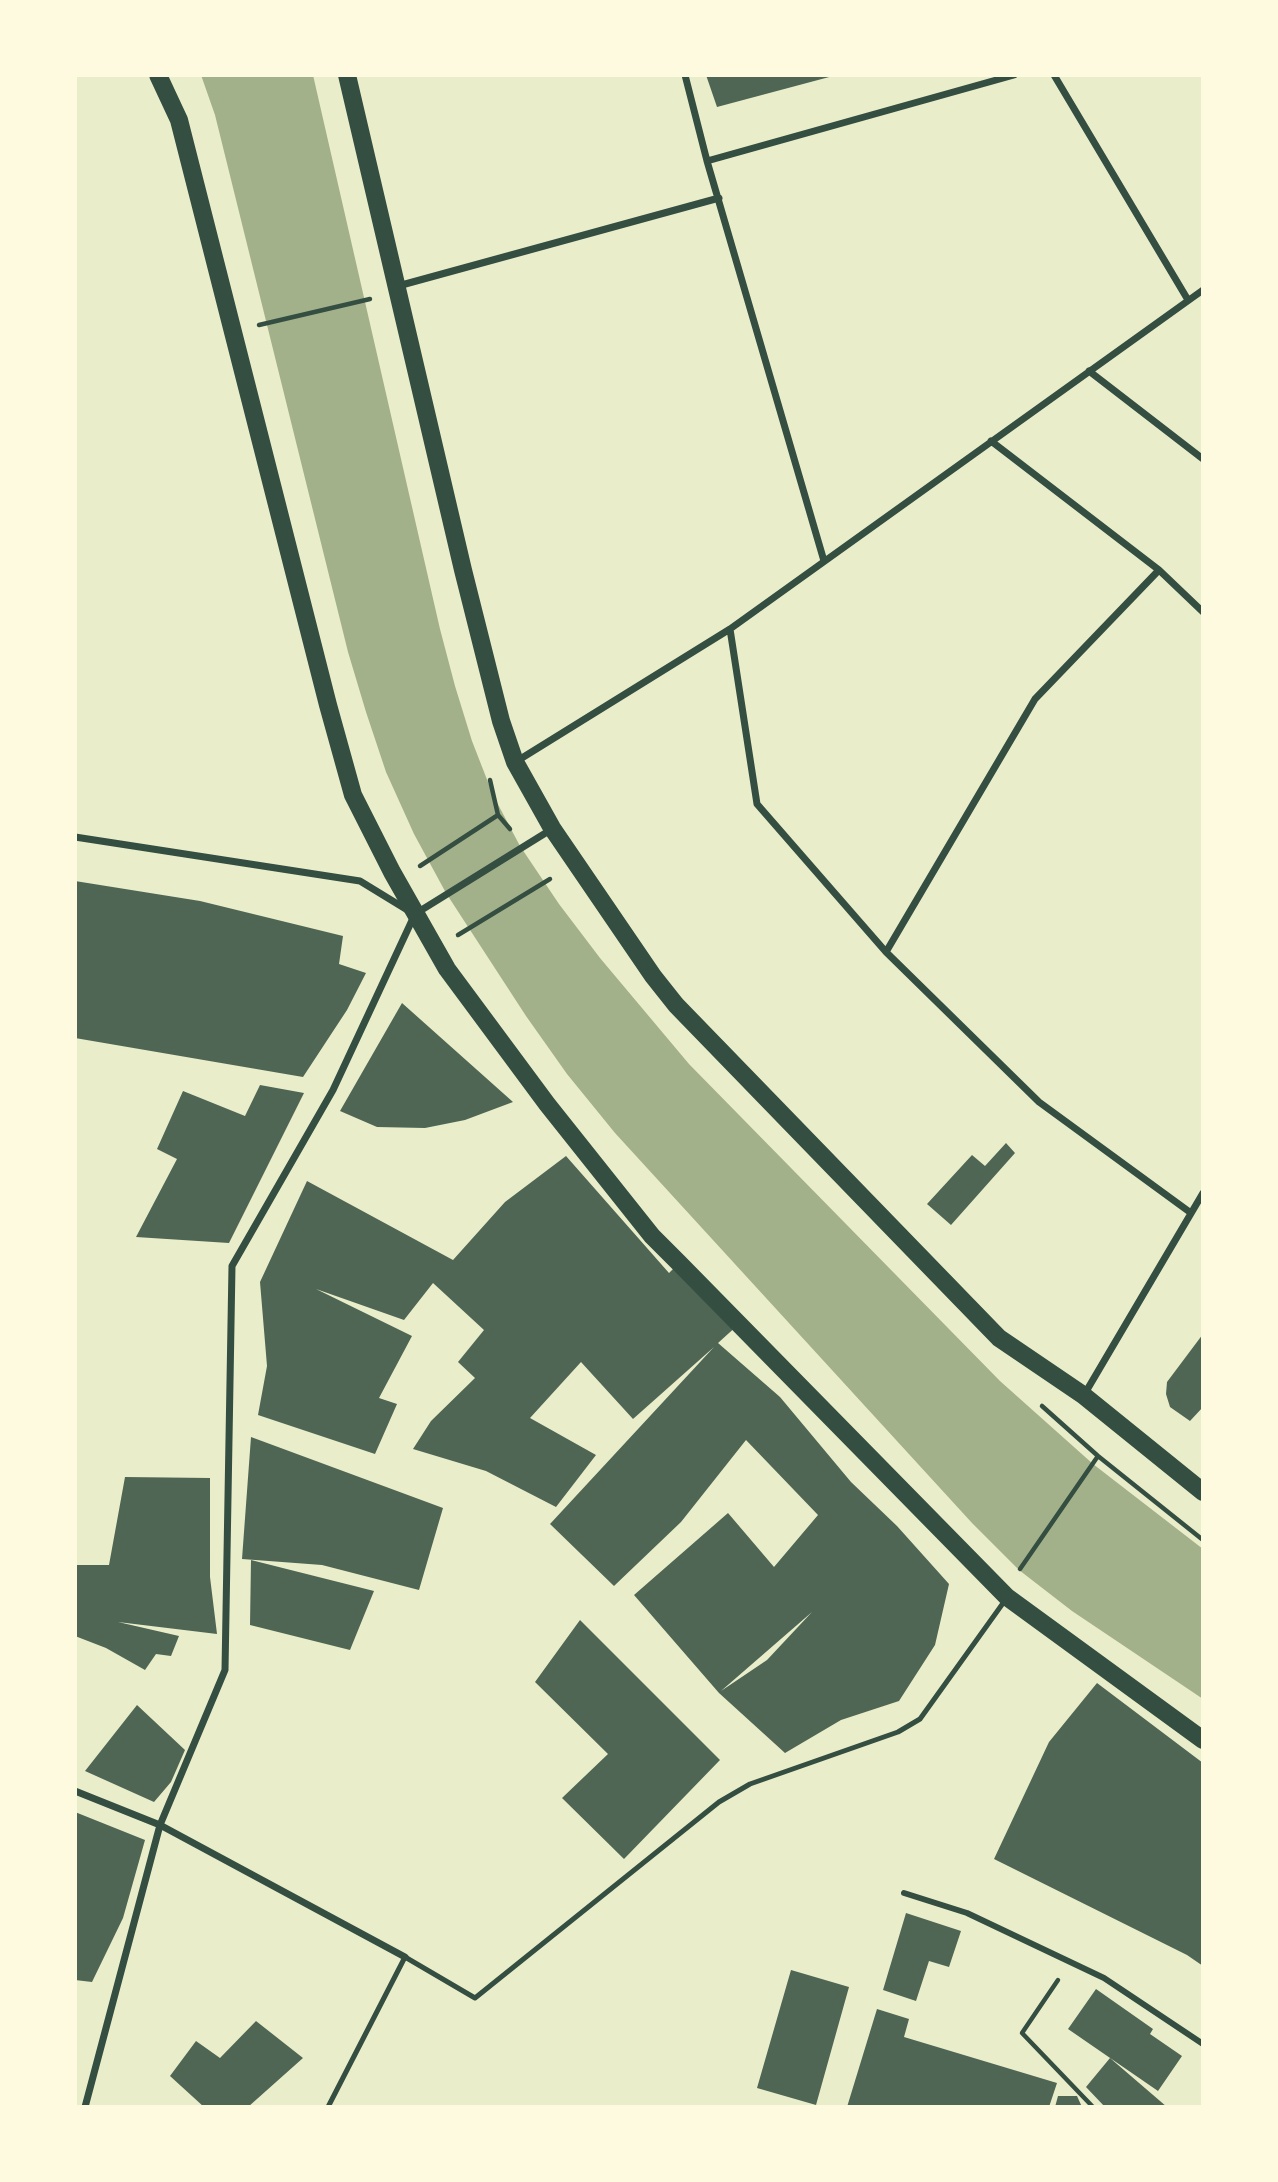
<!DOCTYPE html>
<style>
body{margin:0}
#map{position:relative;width:1278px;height:2182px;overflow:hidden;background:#e9edc9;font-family:Mulish,sans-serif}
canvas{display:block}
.frame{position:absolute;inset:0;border:77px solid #fefae0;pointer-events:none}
</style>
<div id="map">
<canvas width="1278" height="2182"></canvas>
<div class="frame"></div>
</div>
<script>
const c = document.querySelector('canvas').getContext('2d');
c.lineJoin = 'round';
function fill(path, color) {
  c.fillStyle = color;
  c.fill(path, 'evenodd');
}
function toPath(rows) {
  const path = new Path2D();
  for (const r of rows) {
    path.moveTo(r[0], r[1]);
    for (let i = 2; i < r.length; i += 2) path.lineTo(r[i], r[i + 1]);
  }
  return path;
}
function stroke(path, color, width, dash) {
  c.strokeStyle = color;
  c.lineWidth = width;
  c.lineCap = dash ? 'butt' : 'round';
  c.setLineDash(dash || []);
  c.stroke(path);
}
fill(toPath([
 [201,75,313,75,440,629,455,686,472,741,493,795,520,846,559,904,600,958,689,1064,1000,1381,1093,1464,1203,1549,1203,1699,1072,1611,1019,1570,972,1523,615,1133,567,1074,526,1016,446,893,414,834,386,772,366,712,348,652,215,115]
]), '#a3b18a');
fill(toPath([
 [706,75,833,75,833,76,717,107],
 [75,881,200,901,343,936,339,964,366,973,347,1010,303,1077,75,1038],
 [402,1003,513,1102,465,1120,425,1128,377,1127,340,1111],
 [260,1085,304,1093,229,1243,136,1237,177,1159,157,1149,183,1091,245,1116],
 [1006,1143,1015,1153,951,1225,927,1204,972,1155,985,1166],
 [566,1156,669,1273,679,1263,739,1324,718,1343,780,1397,851,1482,897,1526,949,1584,935,1645,899,1701,841,1720,785,1753,719,1693,634,1595,728,1513,774,1567,818,1515,746,1440,681,1522,614,1586,550,1524,714,1347,633,1419,581,1362,530,1418,596,1455,556,1507,486,1471,413,1449,431,1421,475,1378,458,1362,484,1330,433,1283,404,1320,316,1289,412,1336,379,1398,397,1404,375,1454,258,1415,267,1366,260,1282,307,1181,453,1260,505,1202],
 [812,1612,767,1660,721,1691],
 [1203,1334,1203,1407,1190,1421,1170,1407,1166,1394,1167,1382],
 [251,1437,443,1508,419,1590,322,1565,242,1559],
 [125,1477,210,1478,210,1577,217,1634,118,1622,179,1636,171,1656,156,1654,145,1670,106,1648,75,1636,75,1565,109,1565],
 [251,1560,374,1591,350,1650,250,1625],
 [580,1620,720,1760,624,1859,562,1798,608,1754,535,1682],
 [1097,1683,1203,1763,1203,1966,1187,1955,994,1859,1049,1742],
 [137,1705,185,1750,171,1782,154,1802,85,1771],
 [75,1812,145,1840,123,1918,92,1982,75,1980],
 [906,1913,961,1931,949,1967,929,1961,916,2001,883,1990],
 [791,1970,849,1987,816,2105,757,2088],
 [1096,1989,1153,2029,1150,2034,1182,2056,1158,2091,1068,2029],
 [877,2009,909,2019,904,2037,1057,2083,1049,2107,847,2107],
 [256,2021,303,2058,248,2107,204,2107,170,2076,196,2041,220,2058],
 [1110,2058,1167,2107,1105,2107,1086,2087],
 [1058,2096,1077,2096,1082,2107,1055,2107]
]), '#4f6655');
stroke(toPath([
 [259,325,370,299],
 [490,780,498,815,510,829],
 [420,866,498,815],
 [458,935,550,879],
 [1042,1406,1098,1456,1203,1540],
 [1020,1569,1098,1456],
 [1058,1980,1022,2033,1093,2107]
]), '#344e41', 4.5);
stroke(toPath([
 [328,2107,405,1957,475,1998,719,1802,750,1784,898,1732,920,1719,1006,1599]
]), '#344e41', 5);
stroke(toPath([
 [904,1893,967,1913,1104,1978,1203,2044]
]), '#344e41', 6);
stroke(toPath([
 [685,75,707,161,824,561],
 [1054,75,1188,300],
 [707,161,1014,75],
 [398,286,719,198],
 [1089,371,1203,459],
 [991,441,1159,570,1203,612],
 [730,629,757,804,886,952,1039,1102,1191,1213],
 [517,761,730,629,1203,290],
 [75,837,360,881,409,911],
 [886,952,1035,699,1159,570],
 [1084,1395,1203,1193],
 [75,1791,160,1825,405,1957],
 [85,2107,160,1825,225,1670,232,1266,333,1090,415,914,552,829]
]), '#344e41', 7);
stroke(toPath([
 [158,75,179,120,328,705,353,795,392,872,447,969,547,1104,652,1236,679,1263,1007,1597,1203,1740],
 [347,75,463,570,501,721,515,762,552,828,653,976,676,1005,999,1338,1083,1395,1203,1492]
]), '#344e41', 18);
</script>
